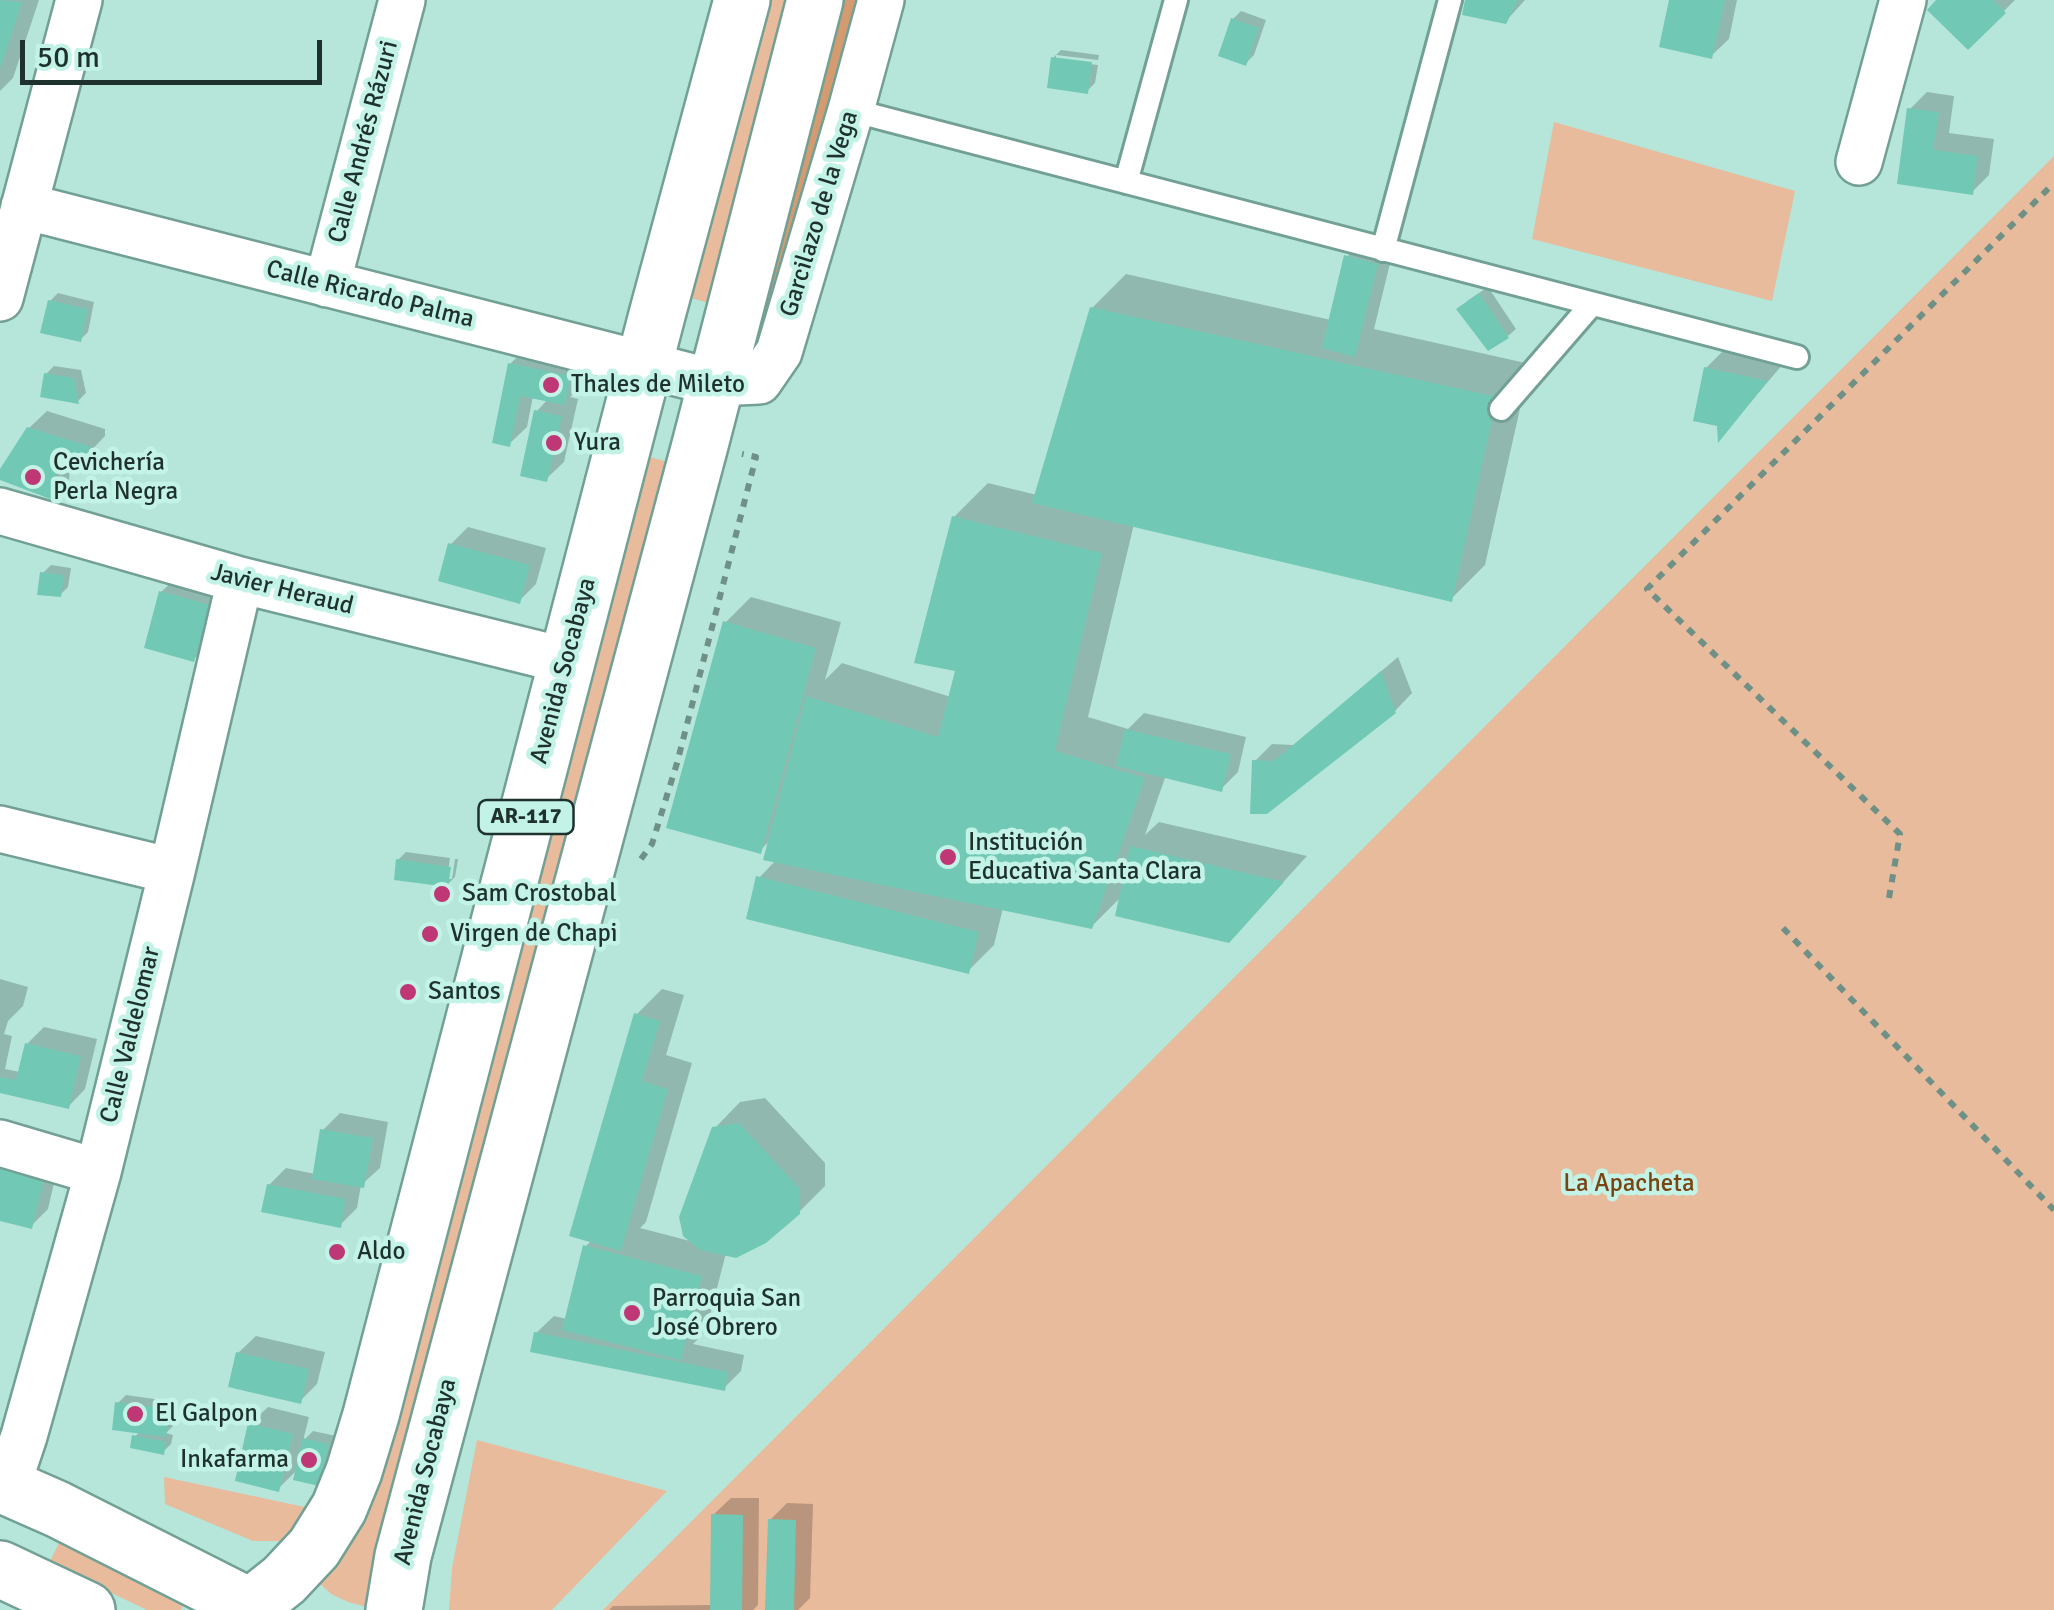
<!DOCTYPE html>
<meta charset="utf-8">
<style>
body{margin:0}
#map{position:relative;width:2054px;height:1610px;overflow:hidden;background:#b6e6da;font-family:Signika,sans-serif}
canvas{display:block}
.scale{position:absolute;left:20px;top:40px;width:302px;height:45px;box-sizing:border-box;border:5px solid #1e312c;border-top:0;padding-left:12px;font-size:30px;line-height:35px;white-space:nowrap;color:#1e312c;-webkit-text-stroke:8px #c3f3e7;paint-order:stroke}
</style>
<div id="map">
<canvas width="2054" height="1610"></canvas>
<div class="scale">50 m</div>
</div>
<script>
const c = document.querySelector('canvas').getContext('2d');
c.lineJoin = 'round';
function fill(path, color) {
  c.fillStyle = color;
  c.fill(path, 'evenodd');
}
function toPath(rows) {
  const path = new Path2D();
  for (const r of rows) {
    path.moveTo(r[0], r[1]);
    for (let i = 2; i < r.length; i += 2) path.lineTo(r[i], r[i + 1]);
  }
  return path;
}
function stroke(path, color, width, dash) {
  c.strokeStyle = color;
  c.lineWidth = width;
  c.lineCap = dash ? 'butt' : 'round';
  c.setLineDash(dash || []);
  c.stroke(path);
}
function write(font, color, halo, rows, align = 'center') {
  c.font = font + ' Signika,sans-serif';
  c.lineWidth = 9;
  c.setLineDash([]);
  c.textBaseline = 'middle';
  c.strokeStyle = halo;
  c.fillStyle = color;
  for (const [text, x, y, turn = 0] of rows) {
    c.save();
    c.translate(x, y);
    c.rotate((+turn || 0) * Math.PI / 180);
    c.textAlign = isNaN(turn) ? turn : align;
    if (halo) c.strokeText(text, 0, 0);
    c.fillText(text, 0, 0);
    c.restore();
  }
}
fill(toPath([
 [765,0,793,0,712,304,688,297],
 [1554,122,1795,191,1772,301,1532,239],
 [2054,156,2054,1610,603,1610],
 [646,456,668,462,367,1607,348,1602,331,1594,317,1581],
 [477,1440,667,1491,552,1610,449,1610,452,1568],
 [164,1477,314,1509,284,1541,253,1541,165,1504],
 [62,1537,188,1597,181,1610,147,1610,49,1563]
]), '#e7bb9b');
fill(toPath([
 [838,0,858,0,769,326,754,322]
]), '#d49b70');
fill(toPath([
 [0,0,39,0,13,78,0,91],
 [1468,0,1525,0,1506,21],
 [1672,0,1737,0,1729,39,1711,56],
 [1940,0,2015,0,1968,47],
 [1241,11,1266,20,1254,55,1246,63,1233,19],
 [1061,50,1099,55,1098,60,1056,55,1056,60,1098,65,1095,83,1087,91,1053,58],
 [1927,92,1954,96,1949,133,1994,139,1989,175,1972,192,1900,182,1910,109],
 [1364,239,1394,247,1374,329,1530,364,1485,565,1451,599,1134,524,1088,717,1128,729,1144,713,1246,737,1238,772,1221,789,1166,775,1145,835,1159,822,1307,856,1255,913,1122,896,1091,927,1003,908,994,945,968,971,759,878,776,860,770,840,760,851,725,623,751,597,841,622,825,680,842,663,951,697,958,669,954,517,988,483,1037,495,1092,308,1126,274,1331,320,1347,257],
 [1488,287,1516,329,1508,336,1467,301],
 [58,293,94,302,88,332,80,340,50,301],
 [527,347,587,359,582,386,570,397,578,399,564,462,546,479,537,411,548,399,533,396,527,427,509,444,510,364],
 [1723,351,1783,364,1720,438,1706,368],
 [54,366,81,370,86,393,78,401,46,374],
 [47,411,105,429,105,436,88,454,72,452,69,480,52,497,0,477,29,428],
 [468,527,546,548,536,584,519,601,451,544],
 [51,565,71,568,68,587,60,595,43,573],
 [179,575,225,588,211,642,194,659,161,592],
 [1398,657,1412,693,1395,711,1266,812,1255,761,1272,744,1294,745],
 [406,852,450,858,447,879,452,879,455,859,458,859,455,877,447,885,398,860],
 [0,979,28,987,23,1006,8,1021,4,1034,12,1036,5,1069,20,1072,27,1044,44,1027,97,1039,85,1089,68,1107,0,1090],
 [662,989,684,995,666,1055,692,1063,646,1222,640,1228,694,1242,714,1129,740,1102,765,1098,825,1163,825,1186,798,1213,726,1253,706,1331,693,1344,744,1355,741,1371,724,1388,536,1333,554,1316,567,1319,585,1247,592,1240,636,1015],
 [340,1113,388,1122,380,1168,361,1185,357,1208,340,1225,269,1185,286,1168,315,1174,322,1131],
 [61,1153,48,1209,31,1226,0,1219],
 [256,1336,325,1352,317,1384,300,1401,238,1353],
 [126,1395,176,1402,173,1426,166,1433,173,1435,171,1444,163,1452,135,1437,140,1431,118,1403],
 [268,1407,309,1417,303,1441,313,1431,336,1436,326,1476,318,1484,298,1469,278,1489,250,1424],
 [731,1498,759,1498,758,1605,753,1610,609,1610,613,1606,712,1605,713,1515],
 [787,1503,813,1504,810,1598,798,1610,767,1610,770,1520]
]), '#0003');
fill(toPath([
 [0,0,22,2,1,67,0,67],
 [1465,0,1518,0,1506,24,1462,15],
 [1669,0,1725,0,1712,59,1659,47],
 [1936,0,1993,0,2006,13,1968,50,1927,10],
 [1231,18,1259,28,1246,66,1218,56],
 [1051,57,1092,62,1088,94,1047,88],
 [1907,108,1939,112,1933,150,1978,156,1973,195,1897,184],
 [1344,255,1378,264,1355,357,1322,348],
 [1479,293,1509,338,1488,351,1456,309],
 [48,300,88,309,81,342,40,333],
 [1090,307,1497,397,1452,602,1032,503],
 [508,363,571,376,565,405,520,396,510,447,492,443],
 [1704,367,1768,381,1718,443,1717,426,1693,421],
 [44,373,74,378,79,404,40,397],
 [534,410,562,416,547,482,520,476],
 [27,427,89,446,89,456,57,453,53,500,0,480,0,469],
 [952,516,1102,553,1055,751,1145,778,1092,929,763,860,806,696,938,737,955,671,914,663],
 [448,543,530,565,520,604,438,581],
 [40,572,64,575,61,597,37,595],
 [159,591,210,605,194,662,144,648],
 [723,621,816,648,761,854,666,828],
 [1381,671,1396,713,1267,814,1250,814,1252,760,1274,761],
 [1125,729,1231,754,1222,792,1116,766],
 [1130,846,1284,882,1229,943,1115,916],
 [396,859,451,867,448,887,394,880],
 [756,876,979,932,969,974,746,919],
 [634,1013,660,1021,642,1081,668,1089,621,1251,569,1236],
 [25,1043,81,1056,69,1109,0,1093,0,1077,16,1080],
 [739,1123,800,1189,800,1214,766,1243,736,1258,700,1250,683,1236,679,1217,712,1127],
 [320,1129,373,1138,364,1188,312,1179],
 [0,1159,46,1170,32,1229,0,1221],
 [267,1184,346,1199,341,1228,261,1212],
 [583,1245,702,1276,681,1360,562,1330],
 [534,1332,728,1372,725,1391,530,1352],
 [236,1352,309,1369,301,1404,228,1387],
 [115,1402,169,1409,166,1437,112,1430],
 [248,1423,293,1434,279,1492,235,1481],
 [132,1435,166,1442,164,1455,130,1448],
 [303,1438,329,1444,319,1486,293,1480],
 [711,1514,743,1515,742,1610,710,1610],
 [768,1519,796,1520,794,1610,765,1610]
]), '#71c8b5');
const service = toPath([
 [851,110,1797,357],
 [1126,182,1176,0],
 [1383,250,1450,0],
 [1501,409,1592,304]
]);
const minor = toPath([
 [1859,162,1903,0],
 [24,206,716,383,759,381,779,352,851,110,881,0],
 [327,284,402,0],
 [0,298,79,0],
 [0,511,240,580,567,661],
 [0,829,172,871],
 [0,1143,98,1172],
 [7,1487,24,1436,98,1172,172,871,240,580]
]);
const secondary = toPath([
 [0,1484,57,1509,245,1604],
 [0,1569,87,1610]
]);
const primary = toPath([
 [255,1603,284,1580,314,1548,339,1508,354,1471,371,1415,657,315,742,0],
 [394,1610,403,1556,700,445,815,0]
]);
stroke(service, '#72a094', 28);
stroke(minor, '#72a094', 50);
stroke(secondary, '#72a094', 60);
stroke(primary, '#72a094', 60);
stroke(toPath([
 [641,859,652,844,677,763,756,457,742,454],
 [1889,898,1900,834,1647,589,2054,183],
 [1783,928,2054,1210]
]), '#6e9087', 6, [8, 8]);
stroke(service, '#fff', 22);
stroke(minor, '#fff', 45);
stroke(secondary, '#fff', 55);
stroke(primary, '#fff', 55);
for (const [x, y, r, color] of [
 [551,385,10,"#bf3774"],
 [554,443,10,"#bf3774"],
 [33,477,10,"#bf3774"],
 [948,857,10,"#bf3774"],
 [442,894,10,"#bf3774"],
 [430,934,10,"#bf3774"],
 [408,992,10,"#bf3774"],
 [337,1252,10,"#bf3774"],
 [632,1313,10,"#bf3774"],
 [135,1414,10,"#bf3774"],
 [309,1460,10,"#bf3774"]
]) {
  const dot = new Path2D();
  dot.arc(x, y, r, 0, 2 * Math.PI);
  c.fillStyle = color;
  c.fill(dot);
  stroke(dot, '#c3f3e7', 4);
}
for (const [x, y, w] of [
 [526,817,95]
]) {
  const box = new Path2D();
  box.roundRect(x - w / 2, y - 17, w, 34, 8);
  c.fillStyle = '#c3f3e7';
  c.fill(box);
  stroke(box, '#1e312c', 2.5);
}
write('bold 22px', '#1e312c', null, [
 ["AR-117",526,817]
]);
write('25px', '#1e312c', '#c3f3e7', [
 ["Calle Andrés Rázuri",364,142,-75],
 ["Garcilazo de la Vega",820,214,-73],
 ["Calle Ricardo Palma",370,295,14],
 ["Javier Heraud",282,590,14],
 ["Avenida Socabaya",564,671,-75],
 ["Calle Valdelomar",131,1035,-76],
 ["Avenida Socabaya",426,1472,-76]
]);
write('25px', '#1e312c', '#c3f3e7', [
 ["Thales de Mileto",571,385],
 ["Yura",574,443],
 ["Cevichería",53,463],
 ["Perla Negra",53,492],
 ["Institución",968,843],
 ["Educativa Santa Clara",968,872],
 ["Sam Crostobal",462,894],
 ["Virgen de Chapi",450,934],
 ["Santos",428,992],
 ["Aldo",357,1252],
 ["Parroquia San",652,1299],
 ["José Obrero",652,1328],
 ["El Galpon",155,1414],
 ["Inkafarma",289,1460,"right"]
], 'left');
write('25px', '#794312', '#c3f3e7', [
 ["La Apacheta",1629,1184]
]);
</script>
